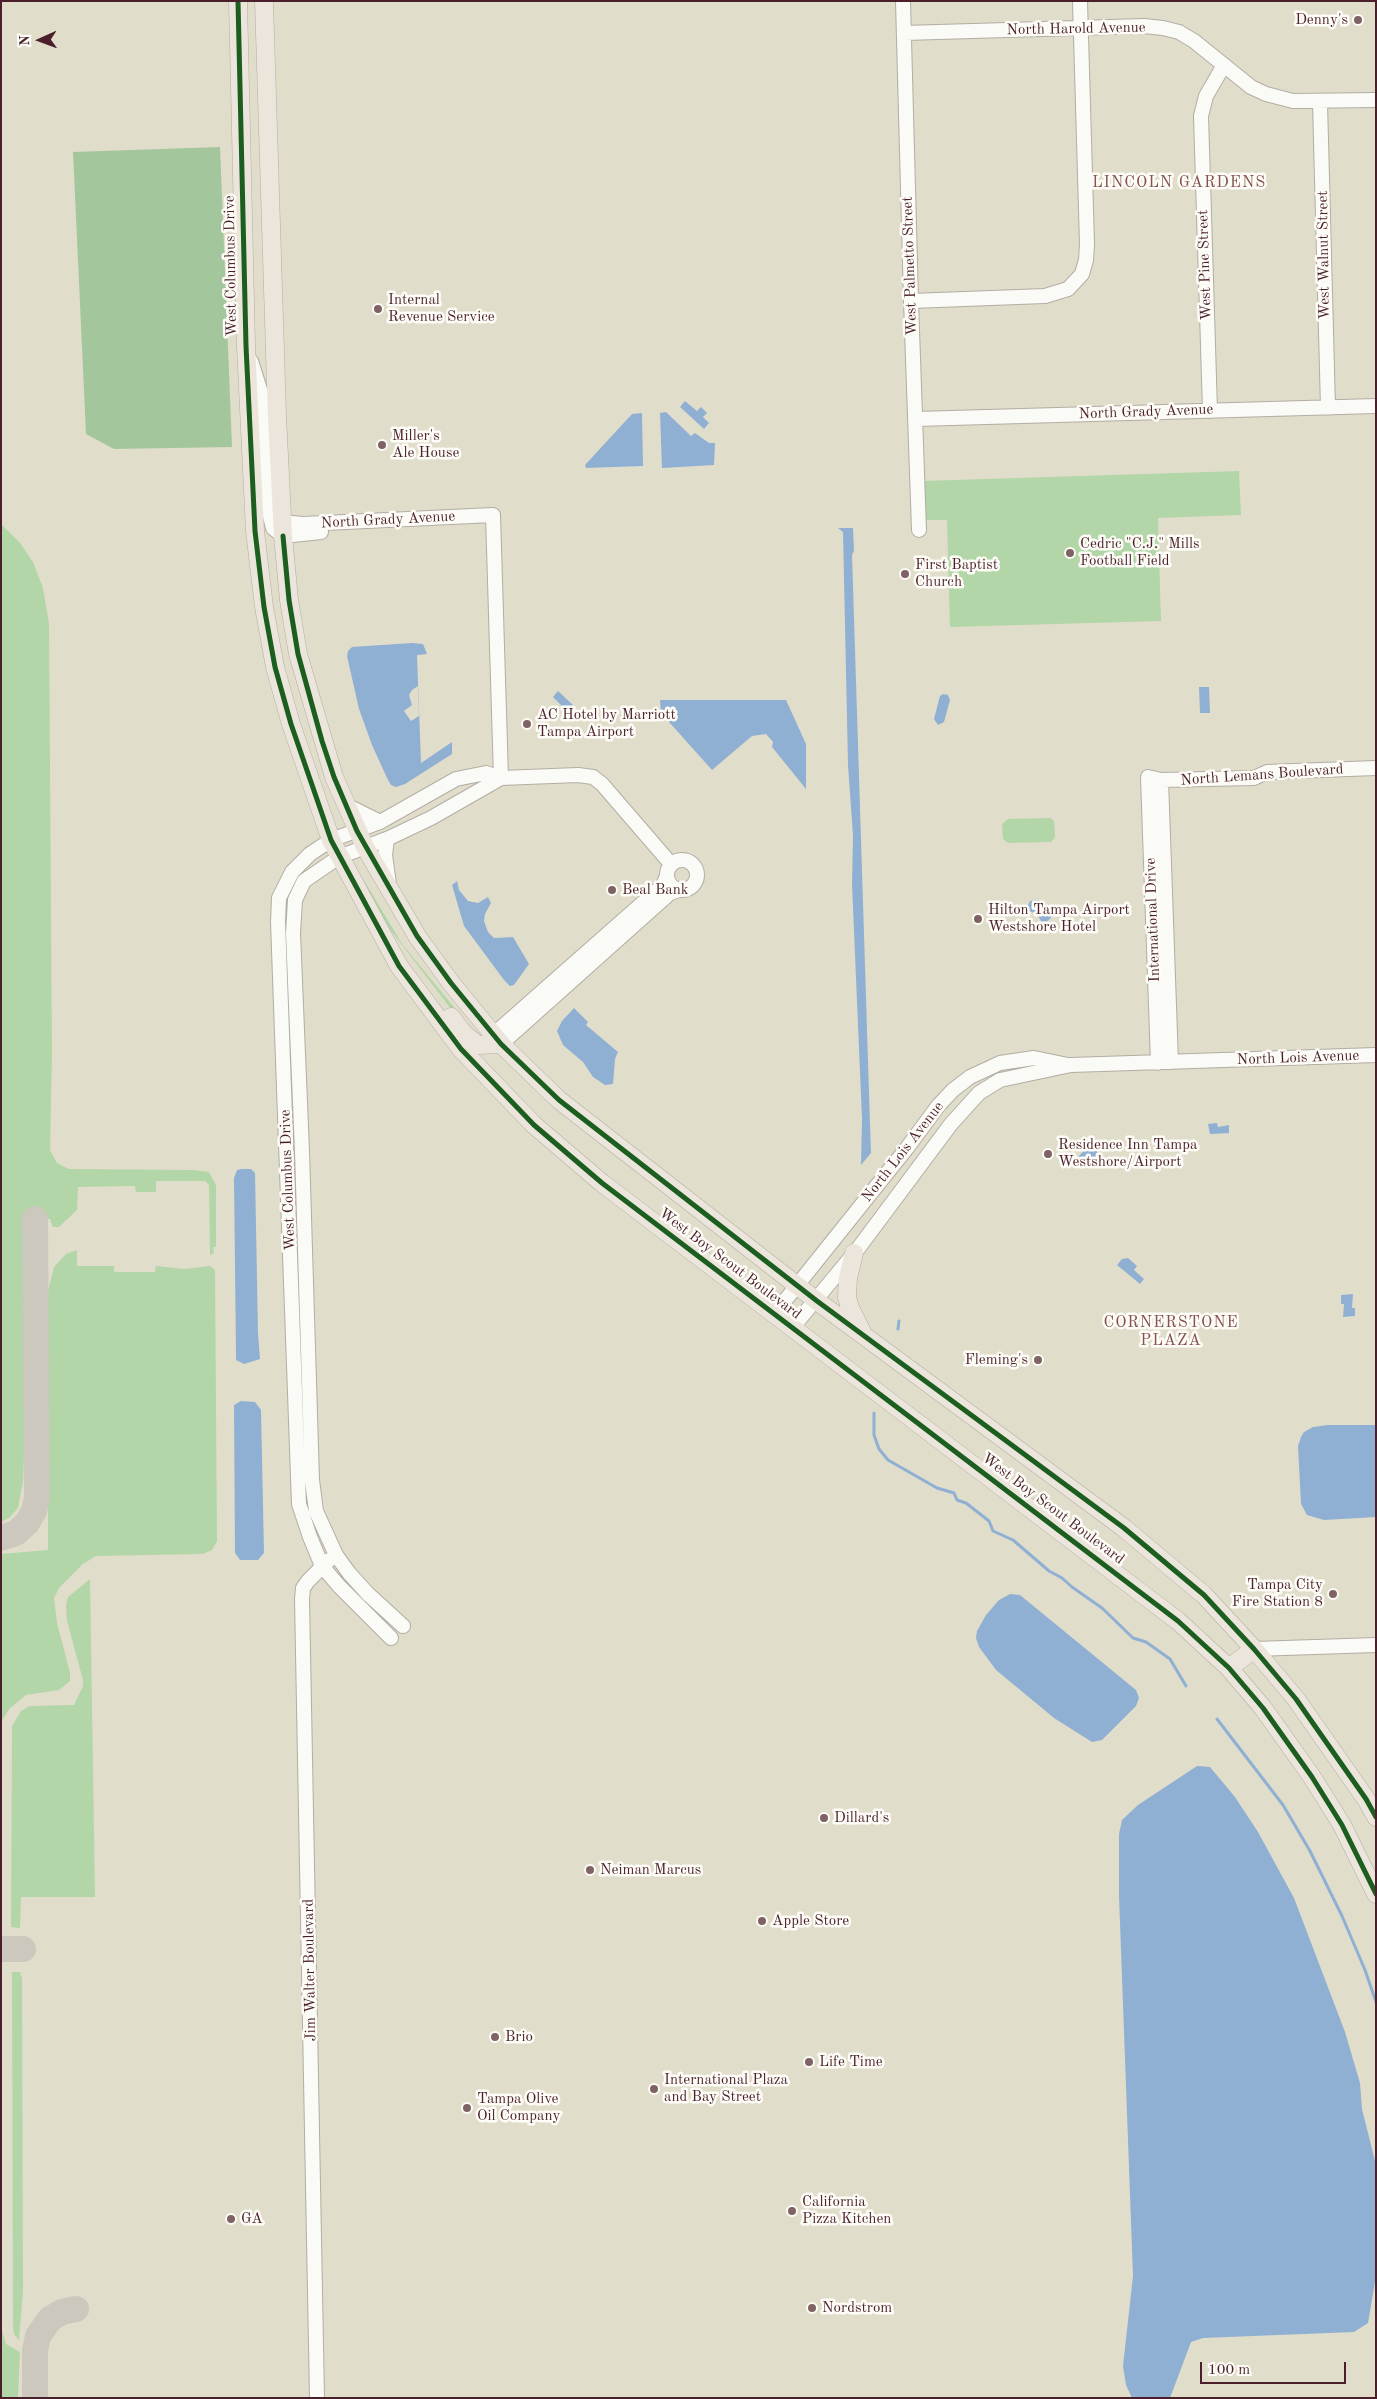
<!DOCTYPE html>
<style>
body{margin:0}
#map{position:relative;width:1377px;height:2399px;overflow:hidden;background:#e1ddcb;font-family:"Old Standard TT",serif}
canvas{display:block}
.frame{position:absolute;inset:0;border:2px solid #4a1f2b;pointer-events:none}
.north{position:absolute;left:15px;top:15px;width:50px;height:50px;-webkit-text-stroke:4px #fdfcf7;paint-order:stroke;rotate:268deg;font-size:14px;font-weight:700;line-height:20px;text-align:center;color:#4a1f2b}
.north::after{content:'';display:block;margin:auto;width:18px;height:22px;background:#4a1f2b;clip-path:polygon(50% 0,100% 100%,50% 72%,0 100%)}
.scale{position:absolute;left:1200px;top:2362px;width:146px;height:22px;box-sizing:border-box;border:2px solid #4a1f2b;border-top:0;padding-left:6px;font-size:15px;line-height:18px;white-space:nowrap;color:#4a1f2b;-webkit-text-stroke:4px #fdfcf7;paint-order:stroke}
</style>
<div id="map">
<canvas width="1377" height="2399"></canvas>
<div class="frame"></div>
<div class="north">N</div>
<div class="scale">100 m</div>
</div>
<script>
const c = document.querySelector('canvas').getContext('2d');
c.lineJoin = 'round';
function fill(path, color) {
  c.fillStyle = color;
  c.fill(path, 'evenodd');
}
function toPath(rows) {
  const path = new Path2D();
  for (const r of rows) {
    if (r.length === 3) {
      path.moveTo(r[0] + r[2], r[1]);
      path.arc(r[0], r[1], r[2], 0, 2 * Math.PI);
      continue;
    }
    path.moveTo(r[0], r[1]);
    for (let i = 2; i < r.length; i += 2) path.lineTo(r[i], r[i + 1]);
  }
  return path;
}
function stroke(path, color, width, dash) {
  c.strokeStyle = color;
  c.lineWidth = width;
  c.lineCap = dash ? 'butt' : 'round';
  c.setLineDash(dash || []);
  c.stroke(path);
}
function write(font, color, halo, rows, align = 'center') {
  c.font = font + ' "Old Standard TT",serif';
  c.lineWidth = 5;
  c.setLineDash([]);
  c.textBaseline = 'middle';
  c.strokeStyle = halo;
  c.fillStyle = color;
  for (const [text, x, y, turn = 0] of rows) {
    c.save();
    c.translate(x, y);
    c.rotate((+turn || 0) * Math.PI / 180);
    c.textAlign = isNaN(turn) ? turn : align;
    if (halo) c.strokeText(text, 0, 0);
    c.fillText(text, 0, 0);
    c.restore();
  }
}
fill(toPath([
 [1239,471,1241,515,1158,518,1161,621,950,627,947,520,925,520,923,481],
 [1,524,20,543,33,562,43,588,49,624,52,1054,50,1150,57,1163,69,1169,194,1170,209,1172,216,1185,216,1247,213,1247,214,1253,210,1255,209,1185,205,1181,156,1181,156,1192,136,1192,135,1186,78,1187,77,1210,59,1227,53,1227,50,1219,25,1219,25,1431,23,1481,18,1508,9,1518,1,1522],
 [1050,818,1054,821,1055,837,1051,842,1008,843,1003,839,1002,824,1008,819],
 [365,882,402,944,481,1040,471,1035,386,924,364,883],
 [77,1250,77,1266,114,1266,114,1272,155,1272,156,1266,185,1269,210,1266,215,1270,217,1541,212,1550,203,1554,96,1556,83,1564,59,1588,54,1598,57,1623,70,1673,70,1681,59,1690,26,1695,10,1708,1,1722,1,1554,48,1550,48,1291,54,1267,66,1254],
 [90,1579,95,1897,21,1897,20,1928,11,1927,12,1726,21,1711,30,1706,74,1705,83,1686,83,1680,67,1621,66,1605,68,1597],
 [1,1972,2,2331,6,2344,20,2352,18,2398,1,2398],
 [12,1972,20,1972,22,1979,23,2291,19,2340,14,2334,13,2324]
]), '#b2d6a8');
fill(toPath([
 [220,147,232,447,114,449,86,434,73,152]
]), '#a3c69d');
fill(toPath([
 [685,401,697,411,701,407,707,413,703,417,709,423,704,429,680,407],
 [666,412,691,436,695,433,709,443,715,443,714,465,662,468,660,413],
 [642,413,643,466,586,468,585,465,632,414],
 [838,528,853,528,854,551,852,555,870,1124,871,1153,861,1165,862,1119,852,884,853,836,848,765,843,532],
 [412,643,423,644,427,654,417,655,421,763,452,742,452,754,405,784,396,787,391,785,388,780,372,745,359,709,347,656,348,651,352,647],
 [1199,687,1209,687,1210,713,1200,713],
 [558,691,574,706,568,712,553,697],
 [943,694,948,695,950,700,944,722,938,725,934,719,940,696],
 [660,700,786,700,806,744,806,789,772,747,773,742,766,734,752,736,712,770,661,713],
 [457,881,459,890,468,901,478,903,488,897,491,903,485,914,484,921,488,932,494,938,513,937,529,964,514,985,510,986,504,980,464,926,452,885],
 [1039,900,1048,906,1051,912,1051,918,1046,922,1041,921,1037,914,1029,911,1027,908,1030,901],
 [574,1008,588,1022,586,1025,618,1052,615,1059,613,1084,605,1085,593,1077,583,1062,563,1045,557,1031,562,1021],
 [1217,1123,1218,1127,1229,1125,1229,1133,1210,1134,1208,1124],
 [1088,1146,1096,1148,1098,1155,1095,1158,1083,1162,1079,1156],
 [242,1169,251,1169,255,1173,258,1333,260,1359,244,1364,236,1360,236,1353,234,1178,237,1170],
 [1128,1258,1137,1266,1134,1270,1144,1279,1140,1284,1117,1265,1122,1259],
 [1353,1294,1352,1308,1355,1308,1355,1316,1343,1317,1344,1304,1341,1304,1341,1295],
 [241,1401,255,1402,261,1410,264,1553,258,1560,240,1560,235,1553,234,1405],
 [1328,1425,1376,1425,1376,1517,1324,1520,1307,1515,1301,1504,1298,1446,1301,1437,1304,1432,1313,1427],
 [1010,1594,1020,1595,1136,1690,1139,1698,1136,1706,1102,1740,1092,1742,1054,1718,996,1670,979,1647,976,1638,977,1631,986,1615,999,1600],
 [1197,1766,1210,1767,1235,1797,1258,1832,1294,1898,1345,2032,1360,2083,1362,2109,1375,2161,1376,2276,1368,2323,1354,2332,1203,2338,1191,2342,1170,2398,1132,2398,1126,2385,1123,2366,1133,2276,1119,1896,1119,1834,1122,1820,1138,1805]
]), '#8fb0d3');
fill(toPath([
 [418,686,419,716,411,721,404,711,412,705,409,695,412,690]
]), '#e1ddcb');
stroke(toPath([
 [898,1329,899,1321],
 [874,1413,874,1435,879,1449,888,1460,937,1488,954,1493,957,1500,966,1503,989,1521,993,1531,1013,1540,1049,1571,1062,1578,1072,1587,1102,1608,1133,1638,1146,1642,1170,1659,1186,1686],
 [1217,1719,1283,1805,1310,1851,1342,1916,1365,1970,1376,2002]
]), '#8fb0d3', 3);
stroke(toPath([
 [1,1538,16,1533,27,1523,34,1511,37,1498,35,1219],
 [1,1949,23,1949],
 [35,2398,35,2351,38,2336,50,2319,62,2312,76,2309]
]), '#ccc8be', 26);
const minor = toPath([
 [903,1,911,301,919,530],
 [904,33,1144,26,1163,28,1179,32,1194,41,1251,87,1266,94,1293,101,1376,100],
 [1320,102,1328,408],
 [911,301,1045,296,1068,289,1082,274,1086,260,1087,244,1080,1],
 [251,361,262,396,269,512,273,528,283,536,321,532],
 [1210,411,1201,116,1206,96,1224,65],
 [916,419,1376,406],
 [282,522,303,524,493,515,501,778],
 [1161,780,1171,1062],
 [346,805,380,822],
 [387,839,385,855,389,884],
 [682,875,15],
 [494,1034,663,885,667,876],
 [501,1044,670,893,679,890],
 [1158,1063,1148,777,1161,780,1254,778,1267,772,1376,768],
 [775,1313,907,1148,938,1106,953,1090,970,1077,1000,1063,1034,1058,1068,1065],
 [793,1327,857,1250,951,1124,979,1093,1000,1080,1071,1065,1376,1055],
 [403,1626,368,1594,349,1573,336,1555,316,1511,312,1480,302,1151,293,933,295,900,304,881,339,857,389,838,431,818,501,778],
 [391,1638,339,1586,322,1566,310,1537,299,1504,278,922,279,898,292,872,310,854,331,840,380,822,456,779,486,773,501,778,578,775,593,777,602,784,671,864],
 [1254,1649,1376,1645],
 [317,2398,302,1599,303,1588,308,1581,329,1560]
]);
const major = toPath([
 [238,1,246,346,255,531,264,607,275,667,291,724,331,840,399,966,461,1049,534,1125,602,1183,1178,1621,1229,1668,1263,1708,1312,1777,1342,1825,1376,1894],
 [264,1,277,416,283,536,289,600,298,654,334,777,365,847,417,936,451,983,501,1044,559,1100,817,1301,1124,1528,1204,1595,1254,1649,1296,1699,1366,1799,1376,1817],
 [451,1017,464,1034,478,1045,501,1044],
 [854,1253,848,1278,847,1297,850,1308,862,1332],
 [1229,1668,1254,1649]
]);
stroke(minor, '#b3ada3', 16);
stroke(major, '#b3ada3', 19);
stroke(minor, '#fafaf7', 14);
stroke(major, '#ece5db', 18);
stroke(toPath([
 [238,1,246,346,255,531,264,607,275,667,291,724,331,840,399,966,461,1049,534,1125,602,1183,1178,1621,1229,1668,1263,1708,1312,1777,1342,1825,1376,1894],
 [283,536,289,600,298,654,322,741,334,777,357,831,417,936,451,983,501,1044,559,1100,817,1301,1124,1528,1204,1595,1254,1649,1296,1699,1366,1799,1376,1817]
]), '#1b5e20', 5);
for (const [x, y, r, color] of [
 [1358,20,5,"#7f6263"],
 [378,309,5,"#7f6263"],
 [382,445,5,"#7f6263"],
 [1070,553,5,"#7f6263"],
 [905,574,5,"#7f6263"],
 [527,724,5,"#7f6263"],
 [612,890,5,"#7f6263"],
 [978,919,5,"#7f6263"],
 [1048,1154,5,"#7f6263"],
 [1038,1360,5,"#7f6263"],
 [1333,1594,5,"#7f6263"],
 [824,1818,5,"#7f6263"],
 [590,1870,5,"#7f6263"],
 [762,1921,5,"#7f6263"],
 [495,2037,5,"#7f6263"],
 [809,2062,5,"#7f6263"],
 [654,2089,5,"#7f6263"],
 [467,2108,5,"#7f6263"],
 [792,2211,5,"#7f6263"],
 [231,2219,5,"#7f6263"],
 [812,2308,5,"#7f6263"]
]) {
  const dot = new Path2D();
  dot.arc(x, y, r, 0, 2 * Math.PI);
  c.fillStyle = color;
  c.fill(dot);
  stroke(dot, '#fdfcf7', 2);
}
write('15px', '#4a1f2b', '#fdfcf7', [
 ["Denny's",1348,20,"right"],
 ["Internal",388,300],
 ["Revenue Service",388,317],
 ["Miller's",392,436],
 ["Ale House",392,453],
 ["Cedric \"C.J.\" Mills",1080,544],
 ["Football Field",1080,561],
 ["First Baptist",915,565],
 ["Church",915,582],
 ["AC Hotel by Marriott",537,715],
 ["Tampa Airport",537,732],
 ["Beal Bank",622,890],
 ["Hilton Tampa Airport",988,910],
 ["Westshore Hotel",988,927],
 ["Residence Inn Tampa",1058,1145],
 ["Westshore/Airport",1058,1162],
 ["Fleming's",1028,1360,"right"],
 ["Tampa City",1323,1585,"right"],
 ["Fire Station 8",1323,1602,"right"],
 ["Dillard's",834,1818],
 ["Neiman Marcus",600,1870],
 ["Apple Store",772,1921],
 ["Brio",505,2037],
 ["Life Time",819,2062],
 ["International Plaza",664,2080],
 ["and Bay Street",664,2097],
 ["Tampa Olive",477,2099],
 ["Oil Company",477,2116],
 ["California",802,2202],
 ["Pizza Kitchen",802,2219],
 ["GA",241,2219],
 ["Nordstrom",822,2308]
], 'left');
write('15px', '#4a1f2b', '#fdfcf7', [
 ["North Harold Avenue",1076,29,-1],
 ["West Walnut Street",1324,255,-91],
 ["West Pine Street",1205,265,-92],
 ["West Columbus Drive",231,266,-91],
 ["West Palmetto Street",910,266,-92],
 ["North Grady Avenue",1146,412,-2],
 ["North Grady Avenue",388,520,-3],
 ["North Lemans Boulevard",1262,775,-4],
 ["International Drive",1153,920,-92],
 ["North Lois Avenue",1298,1058,-2],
 ["North Lois Avenue",903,1152,-52],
 ["West Columbus Drive",288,1180,-92],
 ["West Boy Scout Boulevard",730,1264,37],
 ["West Boy Scout Boulevard",1053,1509,37],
 ["Jim Walter Boulevard",310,1970,-91]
]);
c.letterSpacing = '1px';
write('16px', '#86514e', '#fdfcf7', [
 ["LINCOLN GARDENS",1179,183],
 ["CORNERSTONE",1171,1323],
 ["PLAZA",1171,1341]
]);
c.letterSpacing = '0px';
</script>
